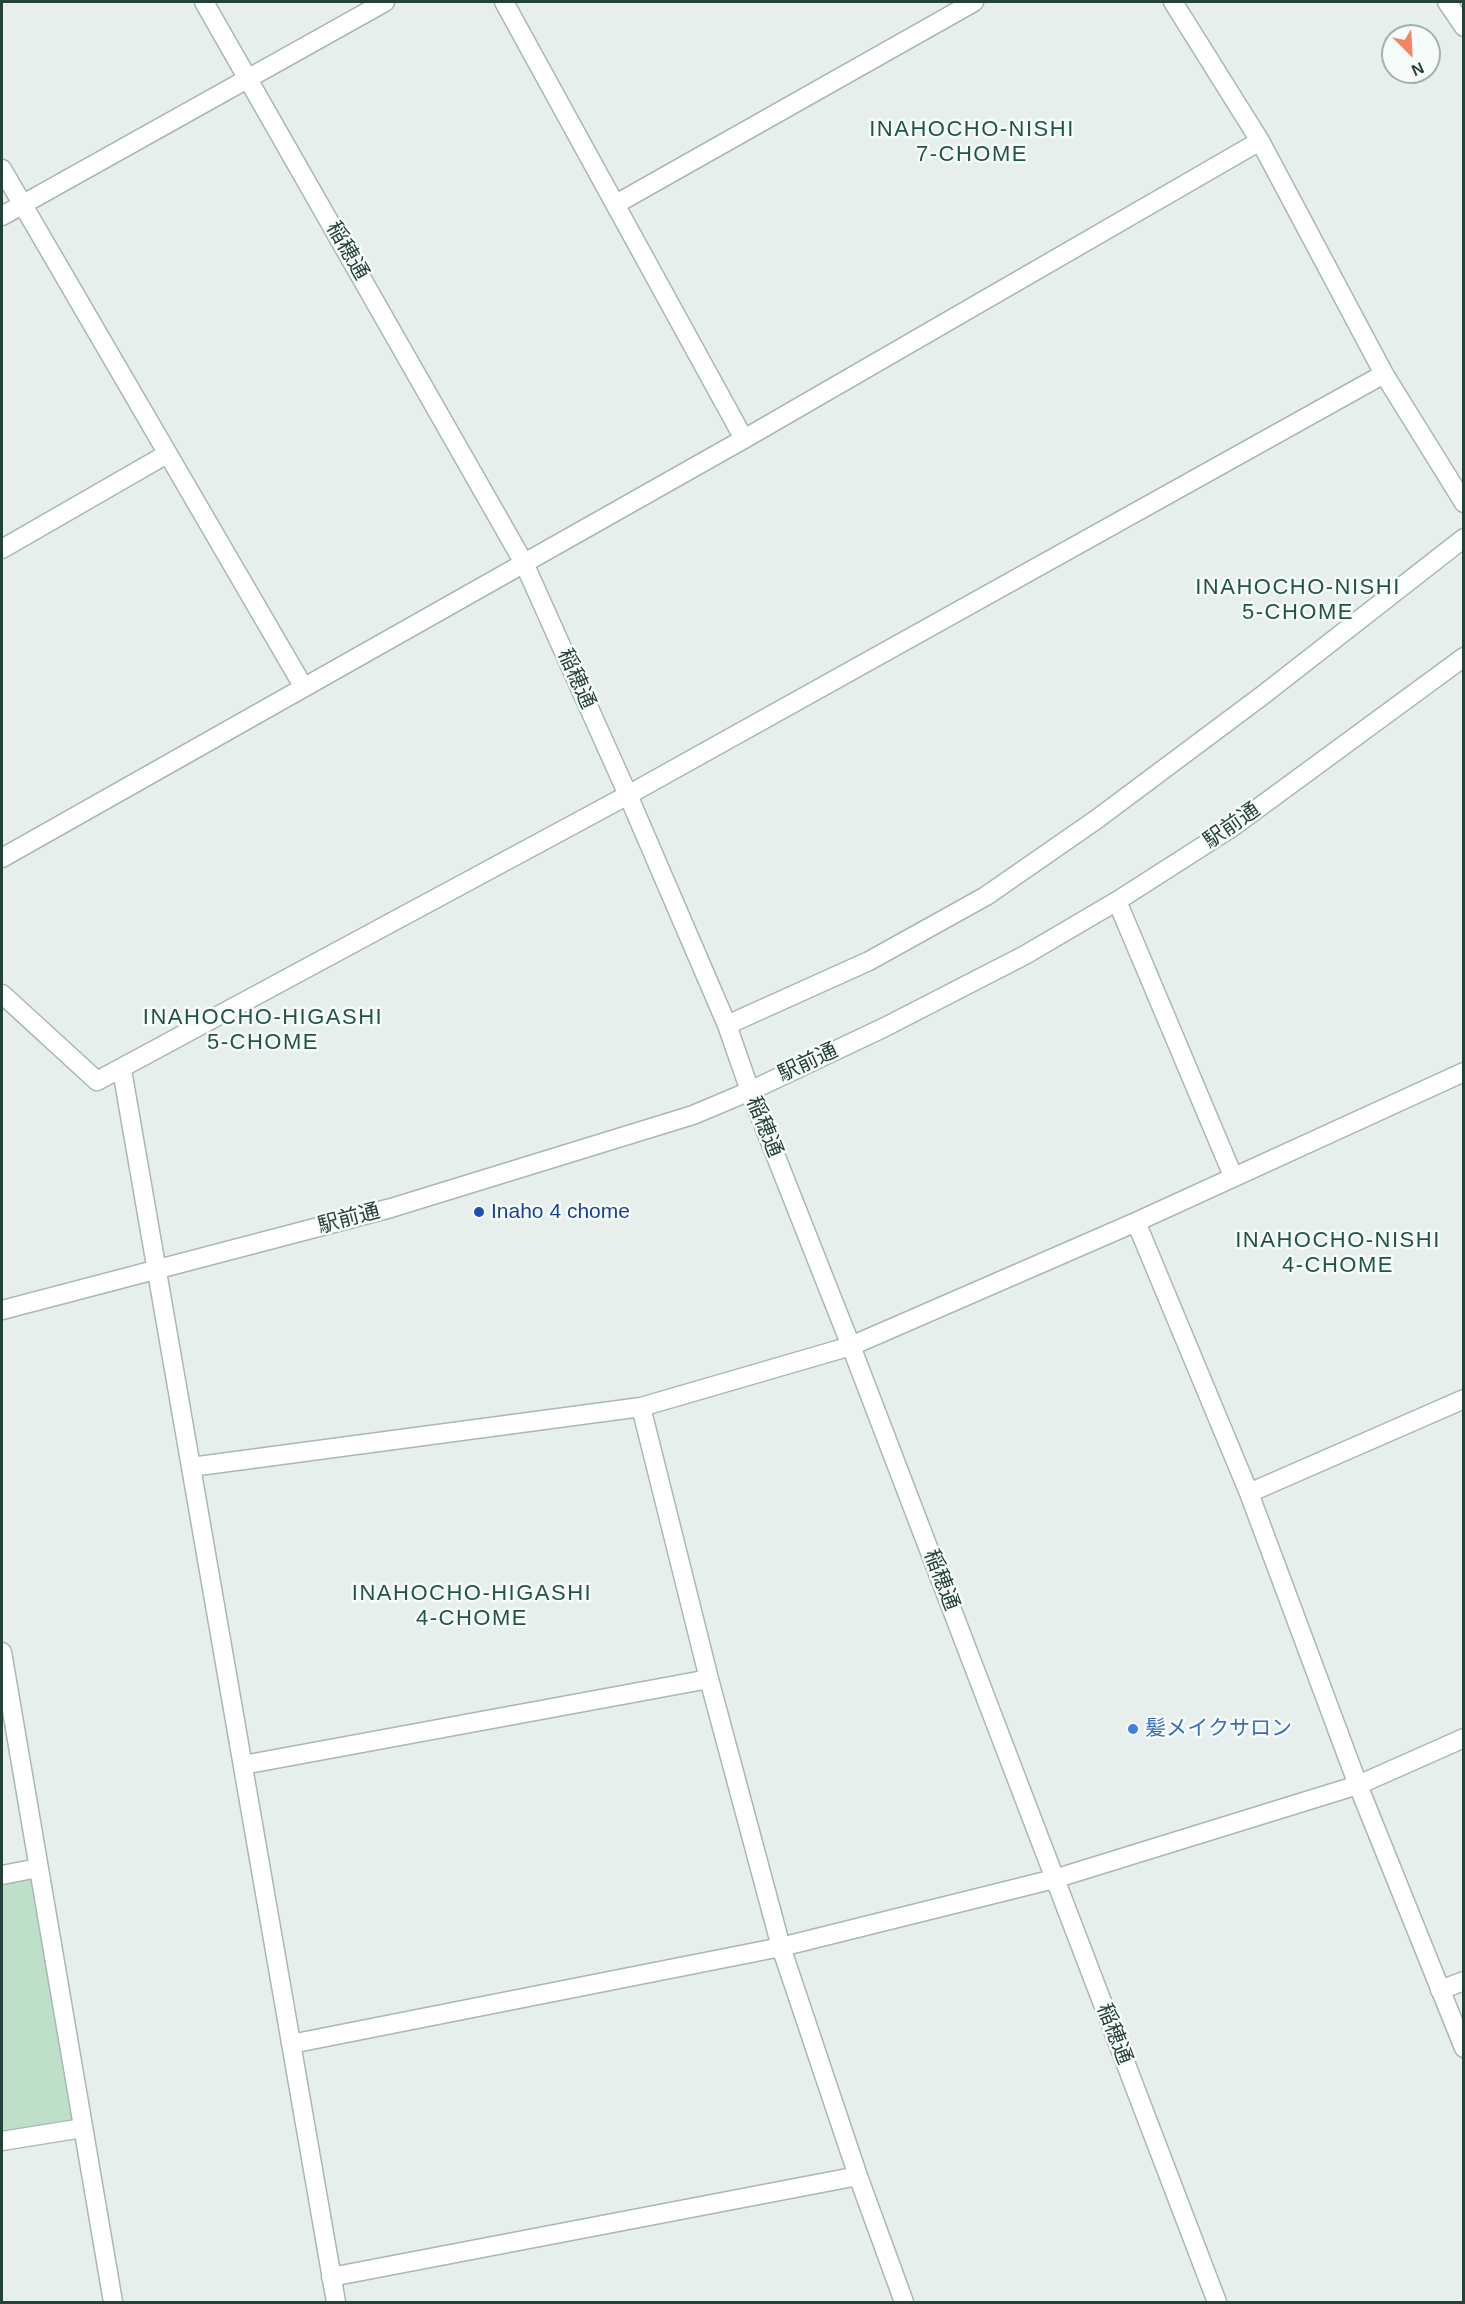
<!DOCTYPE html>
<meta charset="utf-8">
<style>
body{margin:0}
#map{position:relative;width:1465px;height:2304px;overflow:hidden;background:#e6efeb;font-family:Helvetica,sans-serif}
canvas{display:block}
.frame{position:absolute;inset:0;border:3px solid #24423a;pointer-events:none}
.north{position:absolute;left:1381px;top:24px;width:60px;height:60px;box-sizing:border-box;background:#f7fbf9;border:2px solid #a3b1ad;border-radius:50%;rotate:156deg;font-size:16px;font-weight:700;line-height:24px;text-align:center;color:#24423a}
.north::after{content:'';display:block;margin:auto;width:21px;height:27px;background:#f4845f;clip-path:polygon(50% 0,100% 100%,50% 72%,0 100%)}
</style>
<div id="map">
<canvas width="1465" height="2304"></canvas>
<div class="frame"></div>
<div class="north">N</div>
</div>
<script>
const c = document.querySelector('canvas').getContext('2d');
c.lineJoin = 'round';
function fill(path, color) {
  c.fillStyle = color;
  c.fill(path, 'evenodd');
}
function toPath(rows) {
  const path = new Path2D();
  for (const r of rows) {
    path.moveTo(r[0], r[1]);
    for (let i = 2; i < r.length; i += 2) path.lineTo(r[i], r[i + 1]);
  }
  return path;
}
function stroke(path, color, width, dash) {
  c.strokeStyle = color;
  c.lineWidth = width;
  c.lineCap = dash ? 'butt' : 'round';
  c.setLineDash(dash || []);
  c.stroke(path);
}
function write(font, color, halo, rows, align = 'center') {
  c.font = font + ' Helvetica,"Noto Sans JP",sans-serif';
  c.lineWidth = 5;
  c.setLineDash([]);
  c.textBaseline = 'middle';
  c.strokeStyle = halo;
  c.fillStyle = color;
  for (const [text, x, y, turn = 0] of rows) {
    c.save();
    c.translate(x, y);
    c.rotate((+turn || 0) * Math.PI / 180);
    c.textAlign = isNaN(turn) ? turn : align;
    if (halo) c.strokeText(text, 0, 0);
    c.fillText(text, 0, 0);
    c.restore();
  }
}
fill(toPath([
 [38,1868,83,2128,2,2141,2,1875]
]), '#bfe0c8');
const minor = toPath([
 [204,2,524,563,628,795,727,1025,750,1091,851,1346,1217,2302],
 [504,2,744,439],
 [1173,2,1260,141,1384,374,1464,503],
 [1447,2,1464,27],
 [2,169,303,686],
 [616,204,974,2],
 [2,216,385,2],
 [2,549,167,454],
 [2,858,744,439,1260,141],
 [1117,901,1233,1176],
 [2,994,97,1081,628,795,1384,374],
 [727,1025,869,961,986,896,1097,819,1263,695,1464,538],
 [122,1070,336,2302],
 [1136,1222,1249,1493,1358,1785,1464,2048],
 [2,1310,391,1208,693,1115,750,1091,885,1027,1025,955,1117,901,1231,828,1464,657],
 [641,1407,709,1679,781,1947,858,2176,904,2302],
 [191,1467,641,1407,851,1346,1136,1222,1464,1072],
 [1249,1493,1464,1399],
 [2,1652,113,2302],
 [243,1765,709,1679],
 [2,1875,38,1868],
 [1440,1990,1464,1981],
 [291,2044,781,1947,1054,1879,1358,1785,1464,1738],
 [2,2141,83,2128],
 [331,2277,858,2176]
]);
stroke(minor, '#a8b8b2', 21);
stroke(minor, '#fff', 18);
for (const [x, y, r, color] of [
 [479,1212,6,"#1a4fb4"],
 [1133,1729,6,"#3f7fe0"]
]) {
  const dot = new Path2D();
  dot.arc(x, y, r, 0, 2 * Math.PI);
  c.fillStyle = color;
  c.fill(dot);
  stroke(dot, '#f7fbf9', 2);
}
write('21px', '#24423a', '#f7fbf9', [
 ["稲穂通",347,251,60],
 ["稲穂通",576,679,66],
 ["駅前通",1232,826,-35],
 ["駅前通",808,1063,-25],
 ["稲穂通",764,1127,68],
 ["駅前通",349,1219,-15],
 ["稲穂通",941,1580,69],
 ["稲穂通",1114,2034,69]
]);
write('21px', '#164399', '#f7fbf9', [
 ["Inaho 4 chome",491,1212]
], 'left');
write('21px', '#366cbe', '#f7fbf9', [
 ["髪メイクサロン",1145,1729]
], 'left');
c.letterSpacing = '1.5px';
write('22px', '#1f5548', '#f7fbf9', [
 ["INAHOCHO-NISHI",972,130],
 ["7-CHOME",972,155],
 ["INAHOCHO-NISHI",1298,588],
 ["5-CHOME",1298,613],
 ["INAHOCHO-HIGASHI",263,1018],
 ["5-CHOME",263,1043],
 ["INAHOCHO-NISHI",1338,1241],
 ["4-CHOME",1338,1266],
 ["INAHOCHO-HIGASHI",472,1594],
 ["4-CHOME",472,1619]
]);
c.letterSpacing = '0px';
</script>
